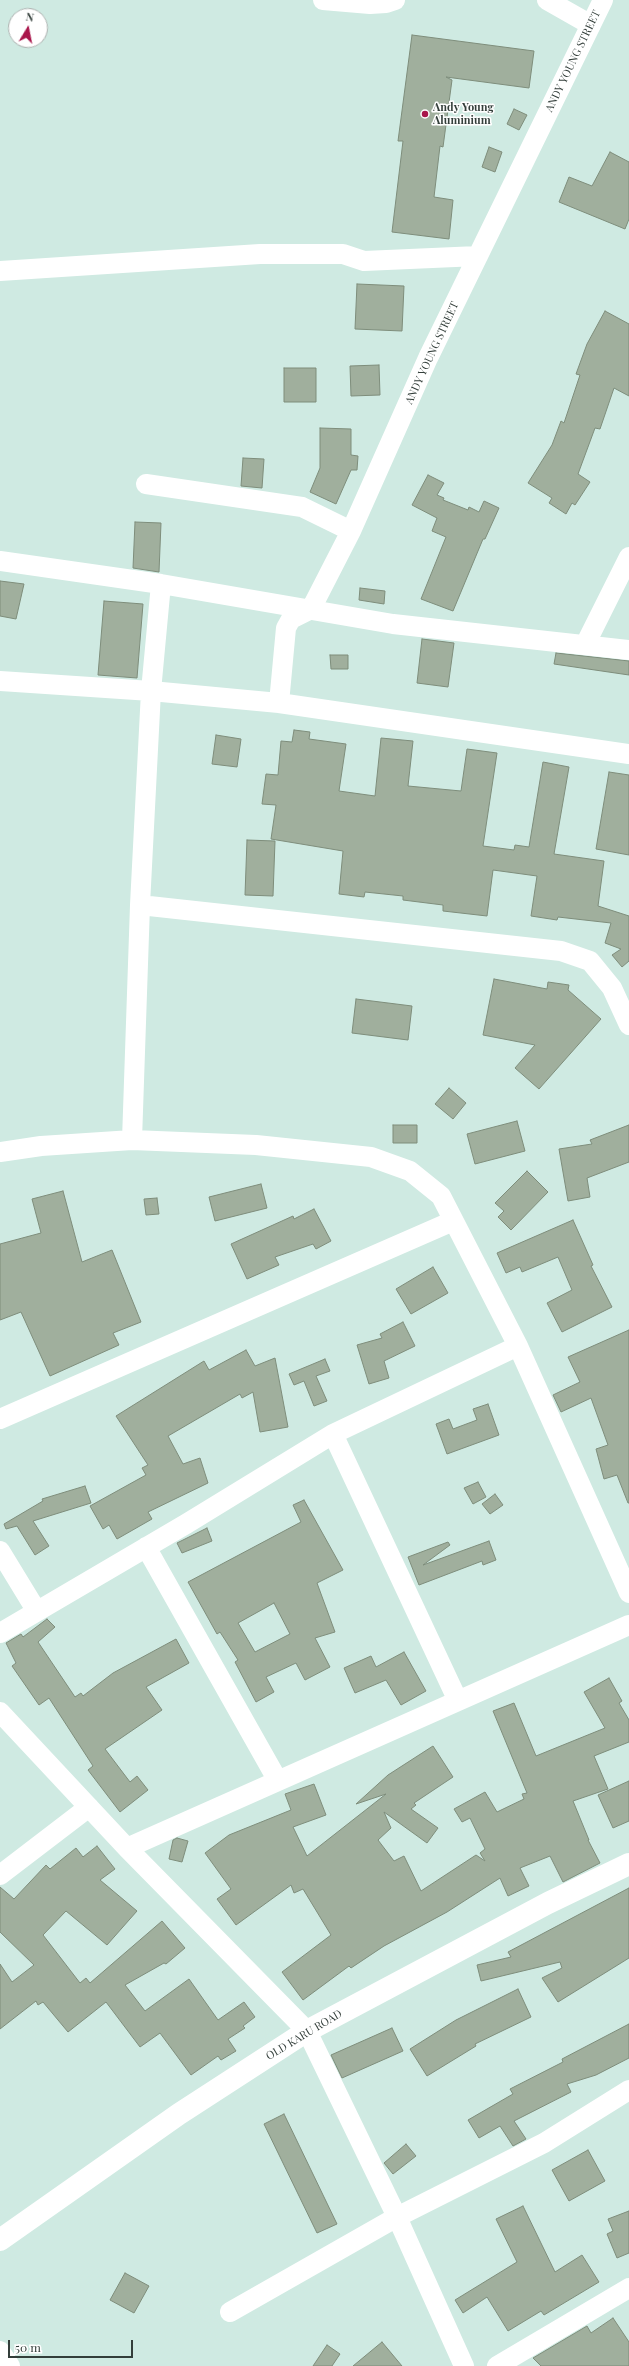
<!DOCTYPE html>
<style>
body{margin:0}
#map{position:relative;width:629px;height:2366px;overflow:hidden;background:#cfeae2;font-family:"Playfair Display",serif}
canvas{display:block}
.north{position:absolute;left:8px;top:8px;width:40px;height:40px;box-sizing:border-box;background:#fff;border:1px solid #adb2b0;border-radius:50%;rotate:10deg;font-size:11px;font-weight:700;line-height:16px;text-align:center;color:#333e3a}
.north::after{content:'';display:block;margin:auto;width:14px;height:18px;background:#a9154a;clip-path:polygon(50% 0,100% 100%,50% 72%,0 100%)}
.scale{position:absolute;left:8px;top:2340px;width:125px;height:18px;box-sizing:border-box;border:2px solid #333e3a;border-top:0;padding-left:5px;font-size:12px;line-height:14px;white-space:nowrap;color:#333e3a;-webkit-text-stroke:3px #fff;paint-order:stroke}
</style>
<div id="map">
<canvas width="629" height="2366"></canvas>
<div class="north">N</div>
<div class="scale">50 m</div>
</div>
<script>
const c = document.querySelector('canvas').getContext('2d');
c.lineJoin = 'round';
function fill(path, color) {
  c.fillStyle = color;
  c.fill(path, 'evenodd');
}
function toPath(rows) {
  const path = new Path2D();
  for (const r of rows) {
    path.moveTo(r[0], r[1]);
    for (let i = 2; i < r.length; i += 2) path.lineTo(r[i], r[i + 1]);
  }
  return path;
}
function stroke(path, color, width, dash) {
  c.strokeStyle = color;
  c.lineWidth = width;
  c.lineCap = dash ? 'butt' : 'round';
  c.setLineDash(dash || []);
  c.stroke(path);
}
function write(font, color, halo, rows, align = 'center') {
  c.font = font + ' "Playfair Display",serif';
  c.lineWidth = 3;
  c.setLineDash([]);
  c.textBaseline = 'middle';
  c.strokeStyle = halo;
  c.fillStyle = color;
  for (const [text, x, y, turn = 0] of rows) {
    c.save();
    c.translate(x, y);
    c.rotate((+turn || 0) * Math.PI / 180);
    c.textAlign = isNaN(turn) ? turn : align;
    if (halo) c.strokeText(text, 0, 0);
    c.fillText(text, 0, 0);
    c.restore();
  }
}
const building = toPath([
 [412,35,534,51,529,88,446,77,452,80,443,147,440,146,434,197,453,200,449,239,392,232,403,141,398,141,412,35],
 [514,109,527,115,519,130,507,124,514,109],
 [489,147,502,152,495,172,482,167,489,147],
 [610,152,629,162,629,219,625,229,559,202,569,177,592,186,610,152],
 [357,284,404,286,402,331,355,329,357,284],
 [605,311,629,324,629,396,614,388,600,429,595,428,578,474,590,482,575,505,572,503,566,514,549,503,552,498,528,483,552,445,561,421,564,423,580,375,576,374,587,344,605,311],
 [379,365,380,395,351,396,350,366,379,365],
 [284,368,316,368,316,402,284,402,284,368],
 [320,428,351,429,351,455,358,456,357,470,351,470,336,504,310,492,320,468,320,428],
 [243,458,264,459,262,488,241,486,243,458],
 [428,475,444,483,437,495,444,498,443,500,468,510,469,507,479,512,484,501,499,508,485,539,483,539,453,611,421,599,446,537,432,531,437,518,412,505,428,475],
 [135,522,161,523,159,572,133,568,135,522],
 [0,581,24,584,16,619,0,616,0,581],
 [360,588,385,591,384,604,359,600,360,588],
 [104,601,143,604,137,678,98,675,104,601],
 [422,639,454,643,448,687,417,683,422,639],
 [556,653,629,661,629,675,554,664,556,653],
 [330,655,348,655,348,669,331,669,330,655],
 [294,730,310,732,309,739,346,744,339,791,375,796,381,738,413,741,408,786,461,791,467,749,497,753,483,846,514,850,515,845,529,847,543,762,569,767,554,854,604,861,598,906,629,916,629,961,622,967,612,955,621,949,605,943,611,923,558,917,557,920,531,916,537,876,493,870,487,916,443,911,443,905,403,900,403,896,365,892,364,897,339,894,343,851,271,839,276,805,262,804,266,774,278,775,281,741,292,742,294,730],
 [216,735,241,739,237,767,212,764,216,735],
 [609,772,629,775,629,855,596,849,609,772],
 [247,840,275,841,273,896,245,895,247,840],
 [494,979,547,989,548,982,569,985,568,990,601,1019,539,1089,515,1068,535,1045,483,1035,494,979],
 [356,999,412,1006,408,1040,352,1033,356,999],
 [449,1088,466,1103,453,1119,435,1104,449,1088],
 [517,1121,525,1151,475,1164,467,1134,517,1121],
 [393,1125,417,1125,417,1143,393,1143,393,1125],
 [629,1125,629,1162,587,1178,590,1197,568,1201,559,1149,592,1144,590,1140,629,1125],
 [527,1171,548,1192,511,1230,498,1217,504,1211,495,1203,527,1171],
 [261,1184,267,1208,215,1221,209,1197,261,1184],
 [63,1191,82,1262,112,1250,141,1322,113,1333,119,1345,50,1376,21,1312,0,1320,0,1244,41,1233,32,1199,63,1191],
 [157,1198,159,1214,146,1215,144,1199,157,1198],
 [314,1209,331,1241,316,1249,313,1244,275,1257,279,1265,247,1279,231,1244,293,1216,294,1219,314,1209],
 [573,1220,593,1265,591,1266,612,1307,562,1332,547,1303,572,1290,558,1257,522,1272,520,1267,506,1273,497,1253,573,1220],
 [433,1267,448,1293,411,1314,396,1289,433,1267],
 [403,1322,415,1346,384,1361,389,1378,369,1384,357,1345,382,1338,380,1334,403,1322],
 [629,1330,629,1503,628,1503,617,1475,604,1479,596,1449,608,1445,591,1398,561,1412,553,1395,580,1382,568,1357,629,1330],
 [246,1350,255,1366,275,1358,288,1427,260,1432,253,1392,242,1398,240,1394,168,1436,183,1464,200,1458,208,1483,148,1512,152,1519,117,1539,109,1525,103,1529,90,1506,146,1475,142,1468,148,1465,116,1416,204,1361,209,1370,246,1350],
 [325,1359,330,1371,316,1376,327,1401,314,1406,304,1381,294,1385,289,1374,325,1359],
 [488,1404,499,1435,447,1454,436,1424,449,1419,453,1429,477,1420,473,1409,488,1404],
 [478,1482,486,1497,473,1504,464,1488,478,1482],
 [85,1486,91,1503,33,1521,49,1546,35,1555,17,1526,6,1529,4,1524,43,1501,42,1499,85,1486],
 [495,1494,503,1505,490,1514,482,1504,495,1494],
 [304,1500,343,1570,317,1583,335,1632,315,1638,330,1667,305,1680,296,1663,266,1677,274,1692,256,1702,235,1662,238,1660,220,1632,217,1634,188,1582,301,1522,293,1505,304,1500],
 [274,1603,290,1634,255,1652,238,1623,274,1603],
 [207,1528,212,1541,182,1553,177,1543,207,1528],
 [489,1541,496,1560,483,1565,482,1561,419,1585,408,1557,448,1542,450,1545,423,1565,489,1541],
 [47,1619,55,1627,38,1642,75,1697,81,1693,83,1696,113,1673,176,1639,189,1663,146,1687,162,1710,105,1749,130,1782,137,1776,148,1790,120,1812,88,1770,93,1766,49,1698,39,1705,12,1666,16,1663,6,1643,21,1634,23,1637,47,1619],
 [404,1652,426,1691,401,1705,386,1680,355,1693,344,1668,371,1656,376,1667,404,1652],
 [609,1678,622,1701,619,1703,629,1720,629,1742,594,1756,608,1789,573,1801,589,1840,588,1840,600,1863,563,1882,550,1856,520,1868,529,1886,508,1896,500,1878,447,1912,384,1946,351,1968,349,1966,303,2000,282,1972,331,1935,303,1889,294,1893,291,1885,236,1925,217,1899,231,1889,205,1853,229,1835,291,1810,285,1794,314,1784,326,1815,293,1827,307,1856,386,1794,356,1804,388,1775,433,1746,453,1777,414,1803,416,1805,411,1809,438,1828,427,1843,384,1812,391,1828,378,1840,394,1861,404,1856,421,1891,476,1855,485,1861,480,1853,485,1849,470,1818,462,1822,454,1809,485,1792,497,1812,524,1799,522,1794,527,1793,493,1711,514,1703,536,1756,605,1728,584,1692,609,1678],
 [629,1781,629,1821,613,1828,598,1795,629,1781],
 [177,1838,188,1841,182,1862,169,1859,173,1840,177,1838],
 [97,1846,115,1869,100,1880,137,1911,107,1945,66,1911,43,1935,80,1983,86,1978,90,1983,162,1921,185,1948,166,1964,164,1963,125,1985,145,2011,189,1979,218,2020,244,2002,255,2017,243,2026,245,2028,228,2039,236,2051,221,2060,218,2056,191,2075,160,2033,140,2047,106,2002,68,2032,43,2002,38,2005,36,2001,0,2029,0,1964,12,1982,34,1965,0,1932,0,1887,14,1899,46,1865,50,1869,76,1848,83,1857,97,1846],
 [629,1888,629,1958,558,2002,542,1978,562,1968,560,1962,481,1981,477,1965,511,1957,508,1952,629,1888],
 [518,1989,531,2017,475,2044,476,2046,427,2076,410,2049,456,2020,518,1989],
 [629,2024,629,2058,596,2075,567,2084,571,2092,514,2121,526,2139,513,2146,500,2126,479,2138,468,2120,513,2094,510,2089,563,2062,562,2059,629,2024],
 [392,2028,403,2051,342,2078,331,2055,392,2028],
 [284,2114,337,2224,317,2233,264,2124,284,2114],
 [406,2144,416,2156,393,2174,384,2163,406,2144],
 [588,2150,605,2181,569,2201,552,2170,588,2150],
 [523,2206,555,2272,582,2255,599,2282,544,2315,541,2311,508,2331,487,2297,463,2313,455,2300,517,2262,496,2219,523,2206],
 [629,2211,629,2253,617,2258,607,2234,613,2231,608,2219,629,2211],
 [125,2273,149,2286,134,2313,110,2300,125,2273],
 [613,2318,629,2342,629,2366,541,2366,533,2358,587,2326,591,2333,613,2318],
 [382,2342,402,2366,353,2366,382,2342],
 [327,2345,340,2354,332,2366,313,2366,327,2345]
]);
fill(building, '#a0af9d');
stroke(building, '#7e8d7b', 1);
stroke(toPath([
 [323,0,370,4,386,3,395,0],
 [547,0,591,25],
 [0,271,260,254,343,254,364,261,478,256],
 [146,484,302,507,351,531],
 [0,561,161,584,393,624,629,650],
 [585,645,629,557],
 [0,681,151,691,279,703,629,754],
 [279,703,286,628,291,619,311,609,351,531,428,358,603,0],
 [140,905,561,951,590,961,612,988,629,1025],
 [132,1140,140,905,151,691,161,584],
 [0,1152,41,1146,132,1140,256,1145,371,1157,410,1171,441,1196,518,1346,629,1593],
 [0,1419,453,1221],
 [333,1434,458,1701],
 [146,1547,278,1781],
 [0,1551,36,1610],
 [0,1633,186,1524,333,1434,518,1346],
 [0,1712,127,1848,307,2031,397,2217,464,2366],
 [127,1848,629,1625],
 [0,1875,89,1807],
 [230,2312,397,2217,544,2143,629,2090],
 [0,2351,10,2366],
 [497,2366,629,2288]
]), '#fff', 20);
stroke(toPath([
 [0,2240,179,2114,307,2031,548,1903,629,1864]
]), '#fff', 22);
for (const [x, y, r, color] of [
 [425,114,4,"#a9154a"]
]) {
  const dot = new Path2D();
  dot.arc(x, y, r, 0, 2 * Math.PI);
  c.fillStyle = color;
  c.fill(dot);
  stroke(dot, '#fff', 1.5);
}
write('11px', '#333e3a', '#fff', [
 ["ANDY YOUNG STREET",573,61,-64],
 ["ANDY YOUNG STREET",432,353,-65],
 ["OLD KARU ROAD",304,2035,-31]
]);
write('bold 11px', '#333e3a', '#fff', [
 ["Andy Young",433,108],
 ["Aluminium",433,121]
], 'left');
</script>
